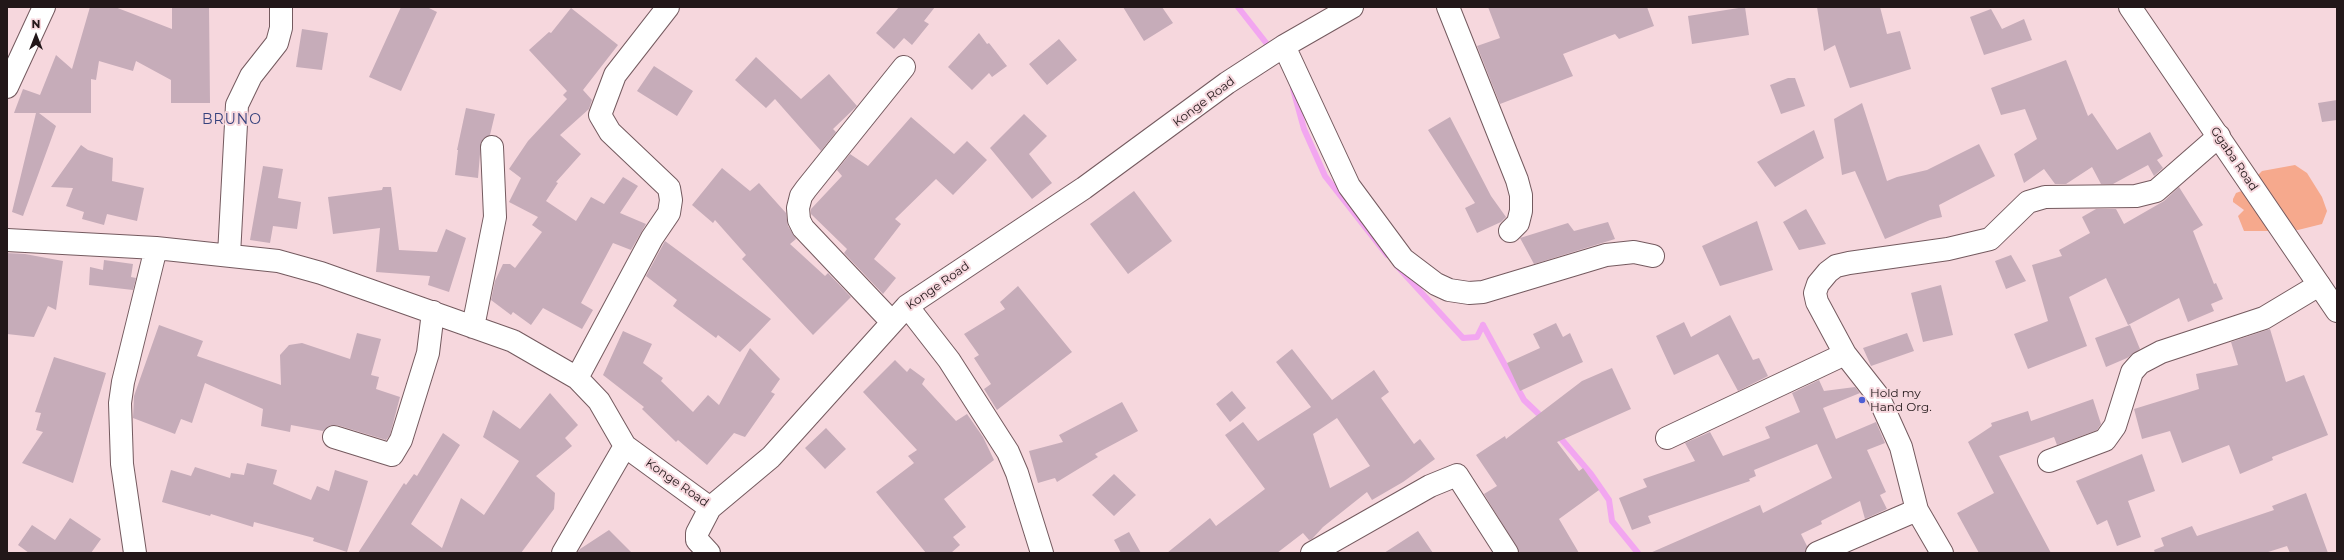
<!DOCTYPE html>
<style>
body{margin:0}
#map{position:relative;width:2344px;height:560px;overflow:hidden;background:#f6d7dd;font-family:Montserrat,sans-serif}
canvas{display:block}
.frame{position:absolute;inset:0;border:8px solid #221719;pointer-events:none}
.north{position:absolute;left:16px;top:16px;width:40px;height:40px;-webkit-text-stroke:3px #f6d7dd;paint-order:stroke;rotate:0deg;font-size:11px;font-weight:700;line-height:16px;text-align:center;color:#221719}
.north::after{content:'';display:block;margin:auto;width:14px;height:18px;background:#221719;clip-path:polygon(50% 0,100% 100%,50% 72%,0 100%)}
</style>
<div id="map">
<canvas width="2344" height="560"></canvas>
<div class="frame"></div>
<div class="north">N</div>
</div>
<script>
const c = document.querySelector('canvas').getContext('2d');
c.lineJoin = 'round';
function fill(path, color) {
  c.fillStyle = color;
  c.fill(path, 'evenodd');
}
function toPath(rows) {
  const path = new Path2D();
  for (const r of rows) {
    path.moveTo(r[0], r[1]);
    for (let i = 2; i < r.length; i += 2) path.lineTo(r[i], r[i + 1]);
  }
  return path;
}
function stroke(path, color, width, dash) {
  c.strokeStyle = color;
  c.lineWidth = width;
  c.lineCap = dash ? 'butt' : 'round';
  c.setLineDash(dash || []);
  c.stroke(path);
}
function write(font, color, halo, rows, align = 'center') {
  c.font = font + ' Montserrat,sans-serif';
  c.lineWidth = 4;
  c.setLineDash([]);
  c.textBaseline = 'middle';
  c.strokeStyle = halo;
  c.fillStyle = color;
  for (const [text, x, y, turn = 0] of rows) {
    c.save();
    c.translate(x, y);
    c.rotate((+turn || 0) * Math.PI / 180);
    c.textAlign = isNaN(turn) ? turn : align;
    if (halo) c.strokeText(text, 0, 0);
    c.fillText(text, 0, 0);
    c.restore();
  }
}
fill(toPath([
 [2295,165,2307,173,2322,197,2327,211,2322,224,2298,230,2288,229,2257,176,2262,171],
 [2247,189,2271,231,2244,231,2238,216,2244,210,2233,202,2233,199,2236,193]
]), '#f6a98d');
stroke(toPath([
 [1238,7,1267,44],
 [1293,89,1304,129,1325,176,1387,255],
 [1397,266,1463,338,1477,337,1483,325],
 [1483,325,1524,400,1545,420],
 [1557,434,1591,474,1609,500,1612,521,1638,553]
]), '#f2a6f0', 6);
fill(toPath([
 [90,7,115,7,172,29,172,7,209,7,210,103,171,103,171,80,136,61,133,71,99,61,96,80,91,79,91,113,39,113,56,126,23,216,12,212,36,113,14,113,23,89,40,95,56,55,72,69],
 [401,7,427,7,437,12,401,91,369,77],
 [899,7,935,7,924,21,929,24,912,45,904,38,894,49,876,33],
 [1123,7,1162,7,1173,23,1144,41],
 [1488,7,1647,7,1654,26,1619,39,1615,34,1563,54,1573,76,1500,104,1477,46,1500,38],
 [1745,7,1749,35,1692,44,1688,16],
 [1817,7,1880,7,1887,34,1900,31,1911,69,1850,88,1835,45,1824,51],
 [571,8,618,45,583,90,592,100,589,109,560,135,581,154,556,182,558,183,546,201,576,221,591,197,604,204,623,177,638,186,620,213,646,224,631,250,613,243,581,303,593,310,582,329,543,308,531,325,513,312,511,315,491,300,495,281,503,264,510,264,515,268,542,232,532,225,538,217,509,202,521,178,509,169,528,141,567,99,563,95,567,91,529,50,549,32,551,33],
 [1991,9,2002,29,2024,19,2032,40,1984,55,1970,17],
 [302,29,328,33,322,70,296,67],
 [979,33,987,44,989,43,1007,66,992,77,989,73,972,90,948,67],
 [1059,39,1077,60,1047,85,1029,64],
 [756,57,801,99,829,74,857,106,833,129,836,132,821,151,775,99,766,108,735,80],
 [2066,60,2088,116,2092,113,2117,150,2150,132,2163,156,2157,160,2163,168,2154,176,2148,165,2113,184,2101,184,2092,167,2066,184,2055,184,2044,169,2024,183,2014,154,2037,139,2025,109,2001,115,1991,88],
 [654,66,693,91,677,116,637,91],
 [1788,78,1795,78,1805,106,1781,114,1770,85],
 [2337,100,2337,120,2322,122,2318,103],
 [1862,103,1887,181,1897,177,1927,170,1979,144,1995,176,1939,205,1942,217,1930,220,1885,239,1855,171,1842,175,1834,119],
 [466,108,495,114,490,135,481,142,478,178,455,175,458,150,457,150],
 [1024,114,1047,136,1029,154,1052,183,1032,199,990,148],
 [911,117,954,154,967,141,987,160,953,195,936,179,895,219,901,224,874,259,896,278,883,294,844,253,847,249,811,214,811,209,842,176,837,170,850,154,868,166],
 [1450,117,1491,196,1506,217,1501,222,1477,233,1465,208,1475,203,1428,130],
 [1814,130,1824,158,1775,187,1757,162],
 [81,145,88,150,113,158,112,181,144,188,137,221,107,214,104,225,82,219,84,212,66,206,73,188,51,187],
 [263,166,283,169,278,198,301,202,297,229,273,226,270,243,250,240],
 [722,168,750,191,759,183,786,213,788,226,796,239,790,244,825,276,828,273,851,297,813,335,742,259,746,255,715,220,713,223,692,205],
 [383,187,391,187,399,250,437,252,446,229,466,238,449,292,428,285,430,276,376,272,380,228,333,234,328,197,382,190],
 [2179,187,2203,225,2193,231,2214,284,2216,283,2223,299,2211,304,2214,311,2188,322,2179,298,2128,325,2106,278,2069,297,2087,346,2028,369,2014,334,2048,321,2032,265,2062,256,2059,250,2090,233,2082,217,2096,209,2116,209,2124,224,2164,201],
 [1134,191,1172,241,1128,274,1090,224],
 [1806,209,1826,244,1799,250,1783,222],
 [1757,221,1773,270,1720,286,1702,246],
 [1608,222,1615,239,1534,264,1520,238,1568,223,1574,231],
 [665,241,771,319,740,352,718,335,716,338,673,306,677,300,646,276],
 [7,253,25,254,63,261,56,310,48,306,34,337,7,334],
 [2011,255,2026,281,2006,289,1995,261],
 [104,260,133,264,131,277,136,278,133,290,89,285,90,267,103,270],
 [1941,285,1953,335,1923,342,1911,293],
 [1018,286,1072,352,997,410,984,389,991,384,974,358,979,355,964,334,1005,309,1000,302],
 [1730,315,1753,360,1759,358,1768,376,1738,391,1718,354,1674,375,1656,336,1684,322,1691,337],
 [1556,323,1563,337,1570,333,1583,362,1520,391,1507,363,1540,348,1533,334],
 [159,325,203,341,197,356,281,385,280,355,289,345,302,343,350,359,357,333,381,339,371,375,379,377,376,389,400,397,390,435,386,440,337,425,331,425,323,431,291,425,290,432,261,426,263,409,205,383,192,423,181,419,175,434,133,418,134,396],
 [2130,325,2140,349,2127,358,2106,367,2095,338],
 [2270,329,2286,382,2304,375,2328,435,2272,457,2273,460,2240,474,2229,445,2182,463,2170,431,2142,439,2134,409,2199,389,2196,374,2238,365,2231,342],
 [623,331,652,344,643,363,663,378,661,381,693,412,708,395,719,405,750,348,780,379,771,392,775,394,745,437,734,433,707,465,678,440,676,442,642,409,644,407,603,375],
 [1907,333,1914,351,1871,366,1863,348],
 [1292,349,1332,400,1374,370,1389,392,1381,398,1414,444,1420,439,1435,459,1403,482,1372,500,1367,492,1323,527,1312,539,1309,540,1303,533,1277,553,1167,553,1210,518,1216,526,1265,489,1225,435,1243,422,1258,441,1311,407,1276,362],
 [1337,418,1370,466,1330,488,1313,434],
 [54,357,106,373,73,483,22,463,43,432,36,430,41,413,35,412],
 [895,360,907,372,910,368,925,379,922,384,956,421,967,414,983,437,994,460,944,499,966,527,953,537,960,545,951,553,926,553,876,492,914,463,908,456,917,450,863,392],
 [1612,368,1631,409,1557,442,1579,471,1583,468,1599,490,1559,519,1579,553,1520,553,1484,494,1497,486,1476,455,1505,436,1506,439,1582,381],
 [1819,380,1824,391,1855,387,1860,393,1823,408,1836,439,1876,422,1885,443,1867,450,1886,492,1880,495,1887,509,1865,519,1860,501,1821,521,1822,524,1801,534,1807,546,1805,553,1650,553,1760,505,1763,513,1832,478,1817,444,1754,470,1756,476,1749,479,1750,481,1648,516,1651,523,1632,530,1619,498,1647,487,1643,479,1695,461,1685,443,1710,432,1723,456,1770,438,1765,427,1800,412,1792,393],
 [1232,391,1246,408,1230,422,1216,404],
 [550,393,578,425,565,438,572,446,536,476,555,493,554,509,521,553,358,553,404,483,406,485,414,474,417,476,443,433,460,445,411,524,442,548,461,498,484,515,519,461,483,437,493,410,520,429],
 [2093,399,2101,424,2097,430,2057,445,2054,437,1999,456,2051,553,1979,553,1957,513,1994,493,1968,442,1992,426,1991,423,2028,411,2031,421],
 [1122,402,1138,431,1095,454,1098,457,1057,482,1055,478,1038,483,1029,451,1063,442,1059,435],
 [826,428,846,449,825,469,805,448],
 [2142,454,2155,491,2128,501,2141,537,2117,546,2107,520,2097,525,2076,481],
 [247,463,277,470,273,484,311,500,317,486,329,491,335,470,368,481,347,552,313,541,314,538,254,522,253,527,211,514,210,516,162,502,171,470,191,476,195,467,230,478,231,473,244,475],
 [1114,474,1136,495,1114,516,1092,495],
 [2306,493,2328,553,2290,553,2287,546,2265,553,2155,553,2154,550,2164,546,2161,538,2192,526,2197,536,2274,510,2272,506],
 [70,518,101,539,91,553,29,553,18,545,32,525,55,540],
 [609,530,632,553,577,553,580,549],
 [1418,531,1433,553,1384,553],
 [1129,532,1141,553,1121,553,1114,540]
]), '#c6acb9');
const street = toPath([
 [1448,7,1517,180,1521,195,1521,211,1518,223,1510,231],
 [1284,46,1349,186,1403,259,1436,284,1449,290,1469,293,1483,292,1606,255,1634,252,1653,256],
 [7,87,44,7],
 [7,240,156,248,278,261,321,273,513,341,577,378,599,401,625,446,710,508],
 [229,255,237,105,251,76,277,43,281,28,281,7],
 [907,306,949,360,1008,452,1017,473,1042,553],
 [892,322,803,228,799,220,798,208,801,196,806,189,904,67],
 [473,327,495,217,492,147],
 [577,378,652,238,669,213,671,200,669,188,610,132,600,115,615,75,668,7],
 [334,437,392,455,401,440,428,353,433,312],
 [1667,438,1845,354],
 [2049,461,2105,440,2115,426,2132,372,2140,363,2161,352,2264,318,2319,285],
 [135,553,122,464,120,403,123,382,156,248],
 [563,553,625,446],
 [709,553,697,540,697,533,710,508,771,457,907,306,1084,188,1227,83,1284,46,1352,7],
 [1312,553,1430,486,1457,475,1507,553],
 [1817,553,1917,510],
 [1942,553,1917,510,1901,447,1878,396,1845,354,1817,302,1815,293,1818,284,1828,272,1836,266,1849,263,1948,249,1990,239,2028,202,2045,197,2136,196,2156,191,2219,136]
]);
const secondary = toPath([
 [2130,7,2337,311]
]);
stroke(street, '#745a5f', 24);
stroke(secondary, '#745a5f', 24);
stroke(street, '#fff', 22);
stroke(secondary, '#fff', 22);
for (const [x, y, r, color] of [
 [1862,400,4,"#4e5fd4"]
]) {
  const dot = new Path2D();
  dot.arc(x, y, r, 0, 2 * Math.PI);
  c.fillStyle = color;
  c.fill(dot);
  stroke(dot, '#f6d7dd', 1.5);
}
write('12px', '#221719', '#f6d7dd', [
 ["Konge Road",1204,102,-37],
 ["Ggaba Road",2234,159,56],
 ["Konge Road",938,286,-35],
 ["Konge Road",677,483,35]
]);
write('12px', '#221719', '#f6d7dd', [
 ["Hold my",1870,393],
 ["Hand Org.",1870,407]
], 'left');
c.letterSpacing = '1px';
write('14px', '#35417c', '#f6d7dd', [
 ["BRUNO",232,120]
]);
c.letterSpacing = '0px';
</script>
